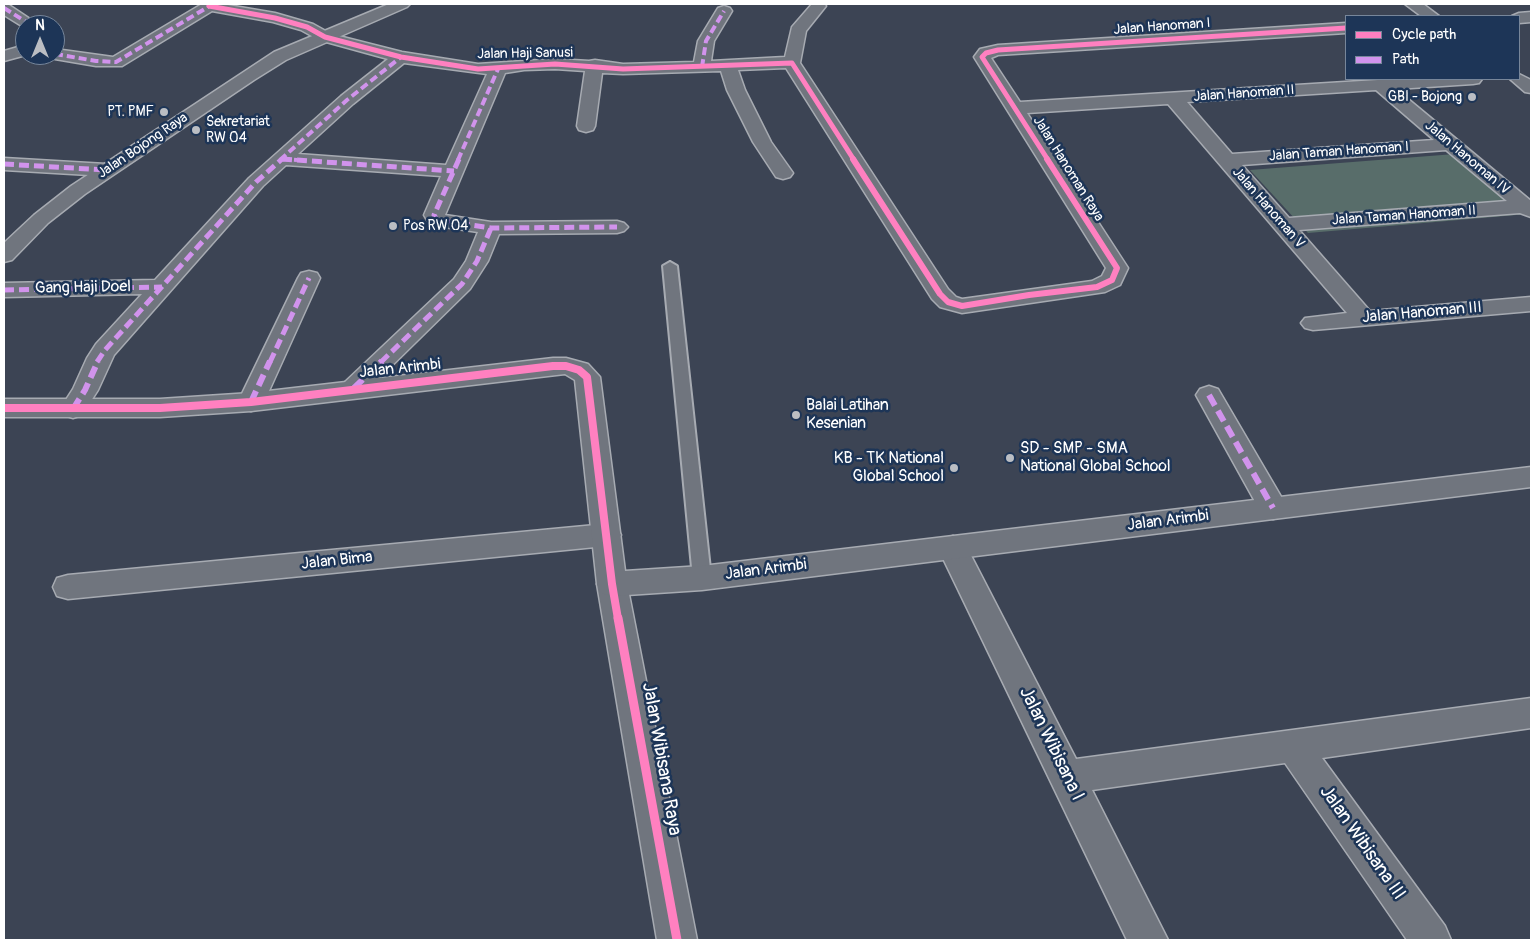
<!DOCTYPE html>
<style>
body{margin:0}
#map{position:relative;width:1535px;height:944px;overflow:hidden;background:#3c4454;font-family:Pangolin,sans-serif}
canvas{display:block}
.frame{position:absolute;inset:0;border:5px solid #fff;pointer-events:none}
.legend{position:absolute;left:1345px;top:15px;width:175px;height:65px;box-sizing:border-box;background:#1d3557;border:1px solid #77869a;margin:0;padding:6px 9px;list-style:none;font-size:15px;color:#fff}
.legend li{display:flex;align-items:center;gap:10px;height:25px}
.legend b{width:25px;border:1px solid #77869a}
.north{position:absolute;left:15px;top:15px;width:50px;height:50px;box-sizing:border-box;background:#1d3557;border:1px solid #77869a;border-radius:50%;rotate:0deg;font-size:14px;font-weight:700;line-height:20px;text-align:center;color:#fff}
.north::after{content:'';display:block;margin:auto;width:18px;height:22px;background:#bbbec3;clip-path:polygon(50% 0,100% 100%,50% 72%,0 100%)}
</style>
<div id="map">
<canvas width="1535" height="944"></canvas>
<div class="frame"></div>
<ul class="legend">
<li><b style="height:6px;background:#ff80c0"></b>Cycle path</li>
<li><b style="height:6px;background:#d193ec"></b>Path</li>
</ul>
<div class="north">N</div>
</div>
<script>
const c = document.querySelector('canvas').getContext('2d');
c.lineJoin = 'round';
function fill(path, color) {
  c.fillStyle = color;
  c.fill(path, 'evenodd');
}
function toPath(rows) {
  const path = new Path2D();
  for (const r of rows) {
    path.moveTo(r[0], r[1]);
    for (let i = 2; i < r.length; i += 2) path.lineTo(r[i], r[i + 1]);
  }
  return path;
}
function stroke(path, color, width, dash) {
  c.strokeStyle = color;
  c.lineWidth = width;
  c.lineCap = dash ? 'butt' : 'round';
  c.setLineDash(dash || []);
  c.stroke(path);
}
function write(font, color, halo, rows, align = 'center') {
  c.font = font + ' Pangolin,sans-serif';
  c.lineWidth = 5;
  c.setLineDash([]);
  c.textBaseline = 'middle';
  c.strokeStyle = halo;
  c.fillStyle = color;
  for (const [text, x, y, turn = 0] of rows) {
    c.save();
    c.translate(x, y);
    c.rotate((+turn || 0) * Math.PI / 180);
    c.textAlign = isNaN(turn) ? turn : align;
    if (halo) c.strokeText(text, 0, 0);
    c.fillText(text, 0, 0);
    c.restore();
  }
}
fill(toPath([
 [1455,154,1528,214,1308,233,1250,170]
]), '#586d6a');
const lane = toPath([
 [670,262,677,266,711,578,708,583,702,585,696,583,693,578,663,266,670,262]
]);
const street = toPath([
 [4,4,9,5,39,25,25,25,25,28,4,15,4,4],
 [202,4,222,4,275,13,313,24,331,34,402,52,478,64,555,59,589,61,595,60,623,64,694,62,698,41,718,8,724,6,730,8,732,11,714,41,711,61,785,57,792,27,812,4,824,4,826,6,806,31,800,63,948,289,956,297,962,299,1092,281,1102,276,1106,268,974,57,980,49,998,45,1346,23,1346,33,998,55,991,58,1020,102,1394,79,1482,79,1479,83,1473,84,1396,89,1531,201,1531,217,1520,213,1299,230,1370,311,1531,297,1531,311,1313,330,1305,328,1301,323,1305,318,1347,313,1168,104,1027,113,1128,268,1120,285,1105,292,962,313,940,307,932,299,786,68,738,70,745,90,771,142,793,173,790,177,783,179,776,177,753,142,727,90,721,71,623,74,602,73,595,126,593,130,586,132,579,130,577,126,585,71,555,69,524,70,505,73,445,215,491,222,617,221,624,223,628,227,624,231,617,233,499,234,488,261,470,289,363,394,354,397,345,394,341,388,345,382,454,279,466,261,478,232,437,226,430,224,427,220,424,215,441,176,286,165,263,186,114,355,98,390,82,415,73,418,64,415,60,409,73,389,87,358,96,344,142,294,4,297,4,283,155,280,249,178,341,96,388,59,319,40,301,30,273,22,212,11,122,66,96,66,55,59,47,55,55,55,55,49,113,57,202,4],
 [404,63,487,74,446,165,298,154,353,104,404,63],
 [1376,90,1434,140,1232,154,1187,102,1376,90],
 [1446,150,1507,201,1289,218,1242,165,1446,150],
 [1531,12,1531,22,1519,23,1519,16,1512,16,1519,13,1531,12],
 [25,45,26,55,4,61,4,51,25,45],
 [4,158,106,164,113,166,116,170,113,174,106,176,4,170,4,158],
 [309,271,317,273,320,278,264,402,260,408,251,411,242,408,238,402,298,278,301,273,309,271],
 [1209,386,1218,389,1283,500,1287,508,1283,516,1273,519,1263,516,1196,395,1200,389,1209,386],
 [606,524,616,527,621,535,616,543,606,546,68,599,57,596,53,587,57,578,68,575,606,524],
 [953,536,963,540,1076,759,1531,698,1531,728,1322,758,1445,926,1451,940,1407,940,1285,763,1092,790,1168,940,1127,940,938,548,943,540,953,536],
 [612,572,623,575,627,584,697,940,657,940,597,584,601,575,612,572]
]);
const secondary = toPath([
 [389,4,410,4,407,7,286,60,254,80,85,194,48,223,12,260,4,262,4,243,34,215,71,186,274,52,389,4],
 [1405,4,1423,4,1439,16,1421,16,1405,4],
 [1519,74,1531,80,1531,93,1525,92,1510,79,1519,79,1519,74],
 [553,358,566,358,588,364,600,377,625,571,702,566,1531,467,1531,487,702,590,612,596,601,593,597,584,575,380,565,374,251,411,160,417,4,417,4,399,160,399,251,393,553,358]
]);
stroke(lane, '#a7abb2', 4);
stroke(street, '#a7abb2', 3);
stroke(secondary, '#a7abb2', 3);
fill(lane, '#70757e');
fill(street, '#70757e');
fill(secondary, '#70757e');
stroke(toPath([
 [4,8,31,25],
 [55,54,96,61,116,62,213,4],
 [702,67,706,41,724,11],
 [282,159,297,160],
 [280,160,347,100,401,57],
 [458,160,498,69]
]), '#d193ec', 4, [8, 4]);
stroke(toPath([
 [282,159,454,171],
 [459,159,434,215,437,220,491,228,617,227],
 [4,164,106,170],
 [4,290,162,287],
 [97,362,105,350,256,182,282,159],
 [270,362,309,278],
 [381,362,462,284,477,261,491,228]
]), '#d193ec', 5, [10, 5]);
stroke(toPath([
 [354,388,382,361],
 [1209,395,1273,508],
 [251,402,270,361],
 [73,409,85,390,98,361]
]), '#d193ec', 6, [12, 6]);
stroke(toPath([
 [209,6,275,18,307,27,325,37,401,57,478,69,555,64,623,69,792,63,854,160],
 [1048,160,982,57,986,53,998,50,1346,28]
]), '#ff80c0', 5);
stroke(toPath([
 [853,159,940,294,948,302,962,306,1029,295,1097,287,1112,280,1117,268,1047,159]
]), '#ff80c0', 6);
stroke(toPath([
 [4,408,160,408,251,402,553,366,566,366,579,370,587,377,612,584,618,619]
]), '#ff80c0', 8);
stroke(toPath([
 [618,618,677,940]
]), '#ff80c0', 9);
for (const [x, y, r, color] of [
 [1472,97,5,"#bbbec3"],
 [164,112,5,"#bbbec3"],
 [196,130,5,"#bbbec3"],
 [393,226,5,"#bbbec3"],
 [796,415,5,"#bbbec3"],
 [1010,458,5,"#bbbec3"],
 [954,468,5,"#bbbec3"]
]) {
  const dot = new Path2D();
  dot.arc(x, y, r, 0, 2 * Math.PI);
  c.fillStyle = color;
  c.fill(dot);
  stroke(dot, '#1d3557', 2);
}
write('14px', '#fff', '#1d3557', [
 ["Jalan Hanoman I",1162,27,-4],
 ["Jalan Haji Sanusi",525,54,-1],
 ["Jalan Hanoman II",1244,94,-4],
 ["Jalan Bojong Raya",143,146,-34],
 ["Jalan Taman Hanoman I",1339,152,-4],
 ["Jalan Hanoman IV",1467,158,40],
 ["Jalan Hanoman Raya",1068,169,58],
 ["Jalan Hanoman V",1268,208,49],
 ["Jalan Taman Hanoman II",1404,216,-4]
]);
write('14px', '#fff', '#1d3557', [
 ["GBI - Bojong",1462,97],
 ["PT. PMF",154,112],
 ["Sekretariat",206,122,"left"],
 ["RW 04",206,138,"left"],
 ["Pos RW 04",403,226,"left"]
], 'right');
write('16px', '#fff', '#1d3557', [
 ["Gang Haji Doel",83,288,-1],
 ["Jalan Hanoman III",1422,313,-5],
 ["Jalan Arimbi",400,369,-6],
 ["Jalan Arimbi",1168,521,-7],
 ["Jalan Bima",337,561,-6],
 ["Jalan Arimbi",766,570,-7]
]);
write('16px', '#fff', '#1d3557', [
 ["Balai Latihan",806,406],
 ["Kesenian",806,424],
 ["SD - SMP - SMA",1020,449],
 ["National Global School",1020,467],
 ["KB - TK National",944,459,"right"],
 ["Global School",944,477,"right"]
], 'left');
write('19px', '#fff', '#1d3557', [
 ["Jalan Wibisana I",1051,744,64],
 ["Jalan Wibisana Raya",661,759,80],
 ["Jalan Wibisana III",1362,843,55]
]);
</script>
